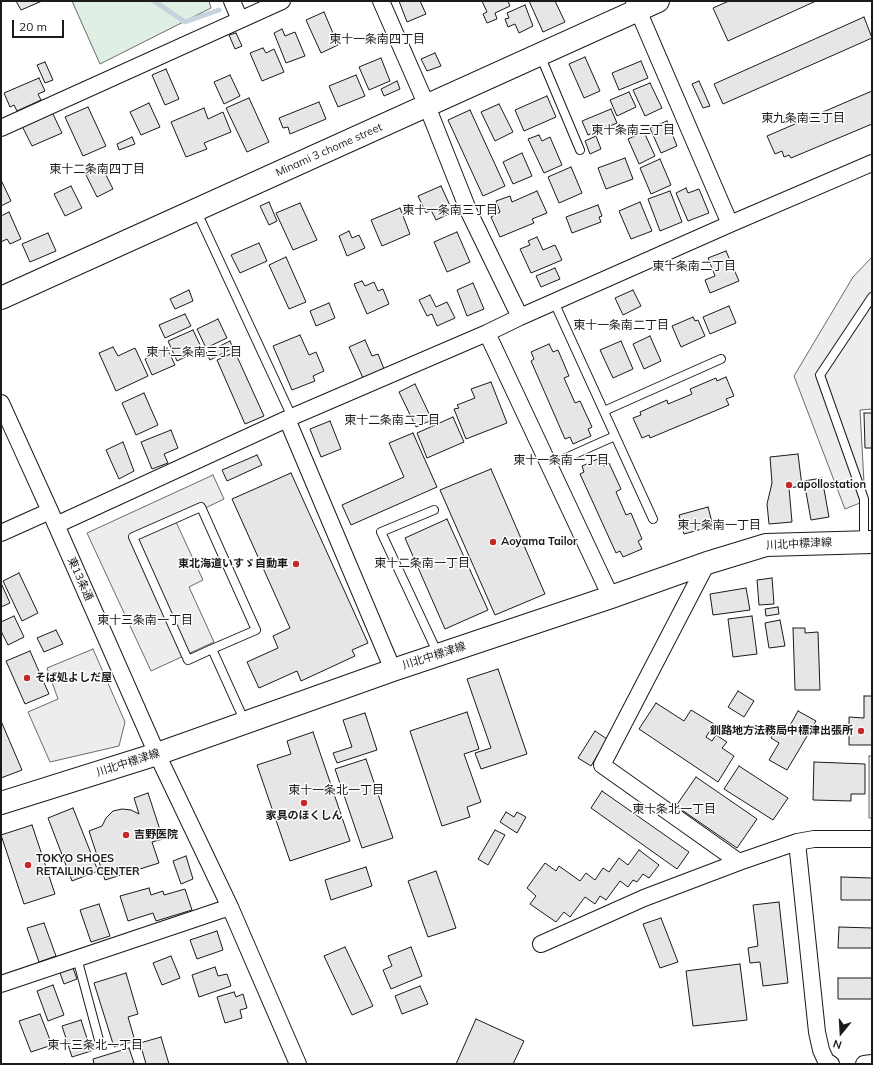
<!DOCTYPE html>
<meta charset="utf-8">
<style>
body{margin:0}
#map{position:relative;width:873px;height:1065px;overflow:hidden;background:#fff;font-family:Mulish,sans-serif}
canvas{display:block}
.frame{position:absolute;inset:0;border:2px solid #1a1a1a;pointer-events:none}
.north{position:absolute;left:821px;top:1013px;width:40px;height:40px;-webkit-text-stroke:3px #fff;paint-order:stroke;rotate:198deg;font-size:11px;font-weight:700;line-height:16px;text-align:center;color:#1a1a1a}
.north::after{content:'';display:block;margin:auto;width:14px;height:18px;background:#1a1a1a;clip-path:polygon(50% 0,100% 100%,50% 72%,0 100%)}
.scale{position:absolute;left:12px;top:20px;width:52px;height:18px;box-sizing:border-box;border:2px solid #1a1a1a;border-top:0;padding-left:5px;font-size:12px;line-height:14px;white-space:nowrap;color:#1a1a1a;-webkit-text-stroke:3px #fff;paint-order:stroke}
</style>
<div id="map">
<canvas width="873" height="1065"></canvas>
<div class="frame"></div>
<div class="north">N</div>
<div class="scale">20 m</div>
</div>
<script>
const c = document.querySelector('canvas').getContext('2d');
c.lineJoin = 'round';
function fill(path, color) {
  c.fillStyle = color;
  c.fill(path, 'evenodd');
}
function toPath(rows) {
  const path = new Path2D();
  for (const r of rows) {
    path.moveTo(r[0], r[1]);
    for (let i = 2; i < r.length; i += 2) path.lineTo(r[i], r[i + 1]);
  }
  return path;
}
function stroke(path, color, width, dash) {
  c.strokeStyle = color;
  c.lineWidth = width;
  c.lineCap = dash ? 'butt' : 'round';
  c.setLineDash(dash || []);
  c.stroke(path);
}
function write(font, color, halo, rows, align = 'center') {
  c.font = font + ' Mulish,"Noto Sans JP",sans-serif';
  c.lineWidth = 3;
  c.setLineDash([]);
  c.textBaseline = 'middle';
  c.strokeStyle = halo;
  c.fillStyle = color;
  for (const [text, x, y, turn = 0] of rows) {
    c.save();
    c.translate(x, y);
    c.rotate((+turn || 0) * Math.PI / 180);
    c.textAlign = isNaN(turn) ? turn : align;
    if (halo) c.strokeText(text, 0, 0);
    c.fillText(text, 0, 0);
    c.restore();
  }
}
const green = toPath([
 [72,1,209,1,211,8,100,64,72,1]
]);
fill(green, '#e0efe3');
stroke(green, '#6a6a6a', 1);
const parking = toPath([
 [872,257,872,409,860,410,865,501,845,509,794,376,853,277,872,257],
 [213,475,224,499,176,522,203,580,189,587,214,642,151,671,87,533,213,475],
 [93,649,125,722,119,746,50,762,28,712,58,699,47,668,93,649],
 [869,756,872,756,872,818,869,818,869,756]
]);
fill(parking, '#ededed');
stroke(parking, '#6a6a6a', 1);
stroke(toPath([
 [154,1,185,22,219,10]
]), '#c6d2dc', 5);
const building = toPath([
 [16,1,42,1,21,10,16,1],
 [399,1,420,1,426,14,407,22,399,1],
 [482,1,508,1,510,6,495,13,497,19,487,23,483,14,487,12,482,1],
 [529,1,555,1,565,22,543,32,529,1],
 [729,1,816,1,728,41,713,8,729,1],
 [525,5,533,26,519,33,515,24,508,27,505,19,509,18,507,13,525,5],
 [324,12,338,45,321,53,306,20,324,12],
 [864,17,872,38,723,104,714,84,864,17],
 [282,29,285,36,295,32,305,56,286,63,274,33,282,29],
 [236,33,242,46,235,49,229,35,236,33],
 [263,48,266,53,274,49,284,72,262,81,250,53,263,48],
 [435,53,441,66,427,71,421,59,435,53],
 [585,57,600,91,584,98,569,64,585,57],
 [381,58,390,81,369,90,359,67,381,58],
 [641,61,648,78,619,90,612,73,641,61],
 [45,62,53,80,45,83,37,65,45,62],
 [166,69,179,99,165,105,152,75,166,69],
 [230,75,240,96,224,104,214,82,230,75],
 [356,75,365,96,338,107,329,86,356,75],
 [39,78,45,91,38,94,41,100,17,111,14,105,10,107,4,93,39,78],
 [397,81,400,89,384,96,381,89,397,81],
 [699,81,710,106,703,108,692,84,699,81],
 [650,83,662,108,645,116,633,90,650,83],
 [872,91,872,124,791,158,789,155,784,157,782,151,775,154,767,136,872,91],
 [629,92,636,107,617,116,610,100,629,92],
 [547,96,556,117,524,131,515,110,547,96],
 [249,98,269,142,247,152,226,108,249,98],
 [319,102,326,119,290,134,288,127,283,128,279,118,319,102],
 [149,103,160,127,141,135,130,112,149,103],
 [499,104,513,132,495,141,481,112,499,104],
 [88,107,106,146,83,156,65,117,88,107],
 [204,108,208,119,223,112,231,132,204,143,207,149,186,157,171,122,204,108],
 [611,109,617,123,588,135,582,121,611,109],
 [470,110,505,186,483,196,448,120,470,110],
 [52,112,62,133,32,146,22,126,52,112],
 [667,121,677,146,661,153,650,128,667,121],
 [644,132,655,156,639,164,628,139,644,132],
 [539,135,542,141,550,137,562,165,544,173,528,139,539,135],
 [596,136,601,149,590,154,585,141,596,136],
 [132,137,135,144,119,150,117,144,132,137],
 [522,153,532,176,513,184,503,162,522,153],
 [625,158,633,179,606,189,598,168,625,158],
 [660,159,671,185,651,194,640,168,660,159],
 [102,167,113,189,97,197,86,175,102,167],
 [571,167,582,193,559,203,548,177,571,167],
 [1,180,11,201,1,206,1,180],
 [71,186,82,208,65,216,54,194,71,186],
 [441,186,453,212,436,220,431,210,426,213,418,196,441,186],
 [686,188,688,193,699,189,709,213,688,221,676,193,686,188],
 [537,191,547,213,532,219,534,223,500,237,491,217,500,212,496,201,510,196,512,202,537,191],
 [670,191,682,222,660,231,648,199,670,191],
 [269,202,277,221,269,225,260,206,269,202],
 [640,202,652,231,631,239,619,211,640,202],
 [300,203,317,240,293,250,276,213,300,203],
 [598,205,602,216,599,217,601,222,572,233,566,217,598,205],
 [400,208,410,234,382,246,371,220,400,208],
 [9,212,21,239,10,244,7,239,1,242,1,216,9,212],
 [349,231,352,238,359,235,365,248,347,256,339,236,349,231],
 [457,232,470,262,447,272,434,242,457,232],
 [48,233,56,251,30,262,22,244,48,233],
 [537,237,543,250,555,245,562,260,531,273,520,249,530,245,528,241,537,237],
 [259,243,267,261,240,273,231,255,259,243],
 [726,251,739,281,710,293,705,280,715,276,708,258,726,251],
 [286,257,306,302,289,309,269,265,286,257],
 [555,268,560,279,541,287,536,276,555,268],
 [362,281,365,286,374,282,378,291,383,289,389,304,367,314,354,284,362,281],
 [473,283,484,309,467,316,457,290,473,283],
 [189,290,193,301,175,309,170,299,189,290],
 [633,290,641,306,623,315,615,298,633,290],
 [430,295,436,307,447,302,455,318,437,326,432,314,427,316,419,300,430,295],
 [329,303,335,318,316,326,310,311,329,303],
 [729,306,736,323,710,334,703,317,729,306],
 [185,314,191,326,165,338,159,325,185,314],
 [693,317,695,321,698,320,705,336,681,347,672,326,693,317],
 [218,319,227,338,206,348,197,329,218,319],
 [193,330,202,349,177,361,168,341,193,330],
 [300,335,309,355,316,352,324,371,313,376,315,381,292,390,273,346,300,335],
 [650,336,661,361,644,369,633,344,650,336],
 [365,340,372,356,378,354,384,369,363,378,349,347,365,340],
 [230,341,233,348,210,360,206,353,230,341],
 [621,341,633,369,613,378,600,350,621,341],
 [549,344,553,352,558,350,569,376,564,378,575,403,580,401,592,427,588,429,591,436,573,444,570,437,565,439,531,361,534,359,531,352,549,344],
 [113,347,118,356,135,348,148,376,116,391,99,353,113,347],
 [167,348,175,365,152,375,145,359,167,348],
 [235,352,264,416,245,424,217,360,235,352],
 [726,377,734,396,726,399,729,405,650,438,649,435,642,438,633,418,641,415,640,412,667,400,668,404,692,394,690,389,716,378,717,381,726,377],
 [491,382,507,423,466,439,454,409,459,408,457,405,475,398,471,389,491,382],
 [415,384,432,420,416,427,399,392,415,384],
 [144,393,158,425,136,435,122,403,144,393],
 [864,413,872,413,872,448,865,448,864,413],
 [453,417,464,442,427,458,417,433,453,417],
 [330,421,341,449,321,457,310,429,330,421],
 [171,430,178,448,164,454,168,463,152,469,141,442,171,430],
 [413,433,437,487,351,525,342,505,404,477,389,443,413,433],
 [123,442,134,471,119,479,106,450,123,442],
 [798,454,802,486,789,488,792,522,769,524,767,504,772,483,770,457,798,454],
 [257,455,262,465,227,481,222,470,257,455],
 [600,458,604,466,609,463,621,489,616,492,626,515,631,513,642,539,638,541,642,549,623,557,620,551,616,553,580,474,584,472,582,466,600,458],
 [491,469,545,594,495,615,440,490,491,469],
 [291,473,368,643,352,650,355,656,301,681,297,671,259,688,247,662,278,648,273,636,290,628,232,499,291,473],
 [822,478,829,517,811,520,804,481,822,478],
 [708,507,713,526,684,534,679,515,708,507],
 [447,519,488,610,445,629,405,538,447,519],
 [19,573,38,613,22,621,3,581,19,573],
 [772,578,774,604,759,605,757,580,772,578],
 [1,583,10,603,1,607,1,583],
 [746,588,750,610,713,615,710,594,746,588],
 [778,607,779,614,766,616,765,609,778,607],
 [14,616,24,637,8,645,1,631,1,622,14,616],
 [752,616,757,654,733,657,728,619,752,616],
 [780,620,785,646,769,648,765,623,780,620],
 [793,628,805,628,805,633,818,632,820,690,795,690,793,628],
 [56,630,63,644,44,652,37,638,56,630],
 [30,651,49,694,25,704,6,661,30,651],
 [498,669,527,754,481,769,475,753,491,748,467,679,498,669],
 [738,691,754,701,744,717,728,707,738,691],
 [864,696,872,696,872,745,849,745,849,717,864,718,864,696],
 [656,703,684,721,691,710,714,724,706,737,712,741,716,735,727,742,722,748,734,756,718,782,639,729,656,703],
 [798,711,816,721,787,770,769,760,779,743,771,738,779,724,788,729,798,711],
 [467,712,479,749,464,754,481,802,467,807,470,817,442,826,410,731,467,712],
 [365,713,377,750,337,763,333,753,352,747,343,720,365,713],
 [1,721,22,770,1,778,1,721],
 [595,731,607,739,591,766,578,758,595,731],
 [313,732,350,841,290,861,257,765,291,754,287,741,313,732],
 [366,759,393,838,362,848,335,769,366,759],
 [814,762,865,764,865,794,851,794,851,801,813,800,814,762],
 [739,766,788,798,773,820,724,789,739,766],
 [696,777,757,819,737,848,676,806,696,777],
 [602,791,689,852,677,869,591,808,602,791],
 [148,793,163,839,152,842,159,863,105,880,89,831,102,826,106,818,113,811,122,809,131,810,139,814,134,798,148,793],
 [73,808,98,871,72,881,48,818,73,808],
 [506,812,514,817,517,812,526,817,517,833,500,822,506,812],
 [32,825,55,894,24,904,1,835,32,825],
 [495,830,505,835,488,865,478,859,495,830],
 [639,850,659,865,649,878,643,874,637,882,633,880,628,887,620,881,606,900,600,896,595,904,585,897,570,917,564,912,556,922,530,904,536,896,527,888,545,863,556,871,559,866,580,881,586,873,595,880,603,868,609,872,619,858,628,865,639,850],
 [186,856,193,879,181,884,173,861,186,856],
 [366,867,372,886,331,900,325,880,366,867],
 [436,871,456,928,428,937,408,881,436,871],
 [841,877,872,878,872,900,841,900,841,877],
 [149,888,151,895,163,891,164,895,185,889,192,910,156,921,153,913,128,921,120,896,149,888],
 [779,902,788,983,763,986,760,962,750,963,748,948,758,946,753,905,779,902],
 [99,904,110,936,91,942,80,910,99,904],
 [661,918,678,962,660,968,643,924,661,918],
 [44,923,56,956,39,962,27,928,44,923],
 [839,927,872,928,872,948,838,948,839,927],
 [217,931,223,950,197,959,190,940,217,931],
 [345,947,373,1006,352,1015,324,956,345,947],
 [411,947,422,976,391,989,383,970,392,966,388,956,411,947],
 [171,956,180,978,162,985,153,963,171,956],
 [740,964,747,1020,693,1026,686,971,740,964],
 [215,967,218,976,227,974,231,986,199,997,192,975,215,967],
 [73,968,77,979,64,984,60,973,73,968],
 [126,973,138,1014,128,1017,135,1041,114,1047,94,983,126,973],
 [838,978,872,978,872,999,838,999,838,978],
 [53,985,64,1015,48,1021,37,991,53,985],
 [420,986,428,1004,402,1014,395,996,420,986],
 [234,992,236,997,243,994,247,1008,240,1010,242,1018,225,1023,217,997,234,992],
 [40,1014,52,1045,31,1052,19,1021,40,1014],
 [476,1019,524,1041,513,1064,456,1064,476,1019],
 [81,1020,91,1051,72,1057,62,1026,81,1020],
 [161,1037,169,1064,146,1064,140,1043,161,1037],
 [129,1048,134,1063,129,1064,94,1064,93,1059,129,1048]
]);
fill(building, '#e6e6e6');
stroke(building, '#1a1a1a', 1);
const lane = toPath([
 [540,55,580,150],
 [196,210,292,417],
 [554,302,653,519],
 [604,411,721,359],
 [550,465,615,436],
 [434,510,381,532,438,654],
 [864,541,864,499,820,375,872,297],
 [212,649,188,660,133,537,201,507,256,630,212,649,245,722],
 [77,958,99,1040]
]);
const street = toPath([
 [232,1,240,20],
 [381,1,427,106,469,212,520,317],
 [634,1,730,224],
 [1,128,282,1],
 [487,333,611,597],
 [1,403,50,511,157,754,230,907,298,1064],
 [287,419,393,670],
 [56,525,287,419,487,333,520,317,730,224,872,163],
 [1,533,50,511],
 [707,563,602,765,739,862],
 [797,842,817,1032,821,1050,826,1061,831,1064],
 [541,944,644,898,739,862,797,842,814,839,872,839],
 [1,984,230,907],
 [864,1064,872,1063]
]);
const secondary = toPath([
 [1,298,658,1],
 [1,803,157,754,393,670,611,597,707,563,766,545,872,542]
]);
stroke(lane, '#1a1a1a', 10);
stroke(street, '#1a1a1a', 18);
stroke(secondary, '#1a1a1a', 24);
stroke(lane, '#fff', 8);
stroke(street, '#fff', 16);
stroke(secondary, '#fff', 22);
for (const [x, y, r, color] of [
 [789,485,4,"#c62828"],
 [493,542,4,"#c62828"],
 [296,564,4,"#c62828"],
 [27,678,4,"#c62828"],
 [861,731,4,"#c62828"],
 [304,803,4,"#c62828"],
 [126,835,4,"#c62828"],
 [28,865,4,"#c62828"]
]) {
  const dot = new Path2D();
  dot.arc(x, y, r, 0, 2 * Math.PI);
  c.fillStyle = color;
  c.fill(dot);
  stroke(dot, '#fff', 1.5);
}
write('11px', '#1a1a1a', '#fff', [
 ["Minami 3 chome street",329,150,-24],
 ["川北中標津線",799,544,-3],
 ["東13条通",80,579,66],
 ["川北中標津線",434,656,-18],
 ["川北中標津線",128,763,-18]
]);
write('bold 11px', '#1a1a1a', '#fff', [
 ["apollostation",797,485],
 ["Aoyama Tailor",501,542],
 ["東北海道いすゞ自動車",288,564,"right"],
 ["そば処よしだ屋",35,678],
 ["釧路地方法務局中標津出張所",853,731,"right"],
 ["家具のほくしん",304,816,"center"],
 ["吉野医院",134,835],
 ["TOKYO SHOES",36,859],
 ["RETAILING CENTER",36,872]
], 'left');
write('12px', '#1a1a1a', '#fff', [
 ["東十一条南四丁目",377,39],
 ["東九条南三丁目",803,118],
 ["東十条南三丁目",633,130],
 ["東十二条南四丁目",97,169],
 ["東十一条南三丁目",450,210],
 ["東十条南二丁目",694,266],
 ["東十一条南二丁目",621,325],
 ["東十二条南三丁目",194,352],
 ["東十二条南二丁目",392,420],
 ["東十一条南一丁目",561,460],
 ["東十条南一丁目",719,525],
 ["東十二条南一丁目",422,563],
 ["東十三条南一丁目",145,620],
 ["東十一条北一丁目",336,790],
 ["東十条北一丁目",674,809],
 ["東十三条北一丁目",95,1045]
]);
</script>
